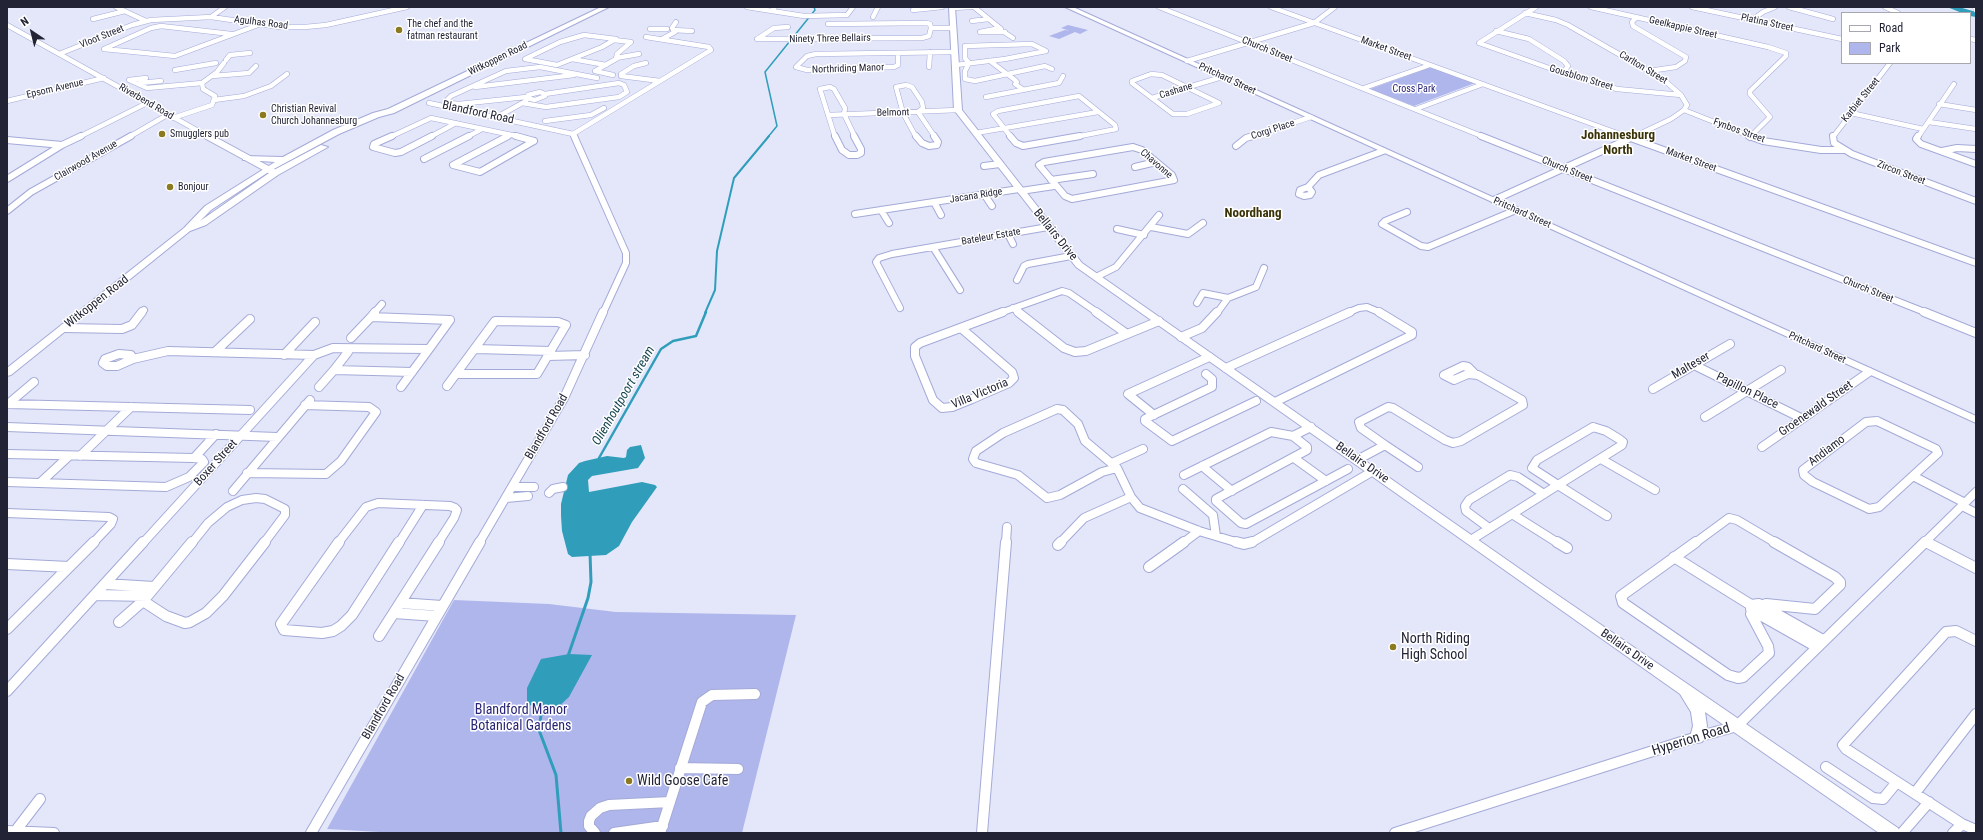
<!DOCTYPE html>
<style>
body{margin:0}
#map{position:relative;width:1983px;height:840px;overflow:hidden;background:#e4e7fa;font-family:"Roboto Condensed",sans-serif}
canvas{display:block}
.frame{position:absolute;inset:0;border:8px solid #222436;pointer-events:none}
.legend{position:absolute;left:1841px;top:12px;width:130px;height:52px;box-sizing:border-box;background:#fff;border:1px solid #a7a7af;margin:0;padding:5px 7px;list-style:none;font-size:12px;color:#222436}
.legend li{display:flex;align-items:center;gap:8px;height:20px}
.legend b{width:20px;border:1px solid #a7a7af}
.north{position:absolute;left:12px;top:12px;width:40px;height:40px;-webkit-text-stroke:3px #fff;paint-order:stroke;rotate:325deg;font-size:11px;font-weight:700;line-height:16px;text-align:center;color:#222436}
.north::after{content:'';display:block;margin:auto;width:14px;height:18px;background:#222436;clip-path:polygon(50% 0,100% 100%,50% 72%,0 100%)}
</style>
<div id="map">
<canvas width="1983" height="840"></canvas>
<div class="frame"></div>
<ul class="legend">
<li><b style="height:5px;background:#fff"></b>Road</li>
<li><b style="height:11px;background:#afb6ec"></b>Park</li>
</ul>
<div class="north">N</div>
</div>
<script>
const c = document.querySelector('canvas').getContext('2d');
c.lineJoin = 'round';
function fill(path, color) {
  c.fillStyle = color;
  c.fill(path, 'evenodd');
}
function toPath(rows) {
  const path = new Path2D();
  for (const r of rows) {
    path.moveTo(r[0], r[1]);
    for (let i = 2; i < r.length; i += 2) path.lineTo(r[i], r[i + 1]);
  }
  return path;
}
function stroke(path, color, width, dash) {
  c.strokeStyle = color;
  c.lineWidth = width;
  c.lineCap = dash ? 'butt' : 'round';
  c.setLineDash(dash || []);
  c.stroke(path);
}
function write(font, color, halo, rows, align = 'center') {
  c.font = font + ' "Roboto Condensed",sans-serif';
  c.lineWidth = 3;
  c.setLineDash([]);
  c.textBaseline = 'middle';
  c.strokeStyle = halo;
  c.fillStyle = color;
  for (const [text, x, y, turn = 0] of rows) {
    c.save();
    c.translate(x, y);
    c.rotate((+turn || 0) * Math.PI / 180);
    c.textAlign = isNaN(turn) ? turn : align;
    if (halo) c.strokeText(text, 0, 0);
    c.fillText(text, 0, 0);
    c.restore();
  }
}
fill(toPath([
 [1068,25,1088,30,1080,34,1075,32,1059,39,1049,36,1065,30,1070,31,1061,28],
 [1431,67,1475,83,1414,106,1370,89],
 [454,600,549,604,616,612,796,615,742,833,397,833,327,829]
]), '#afb6ec');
fill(toPath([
 [641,445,645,458,638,468,592,476,588,480,589,492,642,482,655,485,657,487,632,522,619,546,606,555,572,557,568,554,562,531,561,516,561,504,568,475,579,463,585,461,607,456,624,458,626,457,627,450,630,447],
 [569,654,592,655,569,697,554,711,530,705,527,701,527,688,541,659]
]), '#309eba');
stroke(toPath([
 [768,137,777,126,765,72,815,10,814,7]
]), '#309eba', 1.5);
stroke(toPath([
 [705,313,715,290,717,251,734,178,769,136]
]), '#309eba', 2);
stroke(toPath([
 [599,458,661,349,673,341,696,336,706,312]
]), '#309eba', 2.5);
stroke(toPath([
 [568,656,588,598,591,582,590,553],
 [542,707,539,730,556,775,561,833]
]), '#309eba', 3);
fill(toPath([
 [1947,7,1959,7,1976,12,1976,17,1970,16,1970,13,1962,13,1947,7]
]), '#309eba');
const streetFar3 = toPath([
 [116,7,146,21],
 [747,7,772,11],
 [775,7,772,11,804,16,847,15,853,7],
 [974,7,1001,29],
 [1159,7,1484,137],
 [1271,7,1628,137],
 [1536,7,1479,43,1563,73,1617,89,1681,95],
 [1591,7,1768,47,1786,53,1786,56,1750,91,1750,94,1770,117,1750,137],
 [1692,7,1842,39],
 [1789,7,1833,19],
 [1885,7,1898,13],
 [1975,7,1976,10],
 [952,8,971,7],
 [913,10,942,7],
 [1525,13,1556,20,1568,25,1664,80,1681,95,1687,105,1684,110,1671,119,1633,137],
 [211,17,225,7],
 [873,17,878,7],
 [1637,17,1632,22,1633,26,1686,57,1685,61,1676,67,1649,71],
 [93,19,125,11],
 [1752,20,1763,12,1775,7],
 [972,21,988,19],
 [7,25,209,137],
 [788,27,774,28,757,39,922,38,929,36,931,28,930,24,927,23,828,24],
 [672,28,676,22],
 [931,28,953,28],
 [1000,28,980,32,1005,32],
 [650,29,667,29],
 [1496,31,1529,39,1564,61,1568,66,1563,73],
 [1004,32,1013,38],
 [662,39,675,32,673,30,692,31],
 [1970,39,1976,40],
 [104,49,175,56,258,25],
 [104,49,151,28,161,26,231,34],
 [1046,51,1032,44,965,46,965,58,969,63,965,71,965,79,975,81,1045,66,1052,69],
 [898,53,898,65,894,67,807,70,796,67,807,56,816,54,955,52],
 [59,54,132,25,151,20,211,17,280,27,305,27,326,25,407,7],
 [616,58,639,54],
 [572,59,606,65],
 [226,60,230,55,250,53],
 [990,61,1015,80,1017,82,1015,84,1024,90],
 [1187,61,1314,23,1335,7],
 [956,65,1005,59,1046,51],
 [929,67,930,52],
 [175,70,216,63],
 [621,74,634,66,646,63],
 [1151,74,1162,75,1219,103,1187,114,1173,114,1132,83,1132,81,1151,74],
 [613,75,595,71,616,59,617,54,631,42,614,40,602,47,557,65,525,59,560,42,584,35,616,39],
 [212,76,249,73,256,66],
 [621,76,660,81],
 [146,78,129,80,147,88,202,83],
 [140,83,161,81],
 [475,87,574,75],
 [1364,88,1430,65],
 [540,92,545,94,545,96,535,100,526,98,528,95,540,92],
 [526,97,459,104,450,103,447,100,451,96,506,71,540,67,597,78],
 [986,97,1059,83,1063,76],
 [1152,98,1222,77],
 [214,100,244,96,271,86,287,74],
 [7,101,104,78],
 [429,103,573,134,574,137],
 [522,103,546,107,619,97,627,92,624,85,619,83,545,94],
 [1939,104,1976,110],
 [1416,109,1483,84],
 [1684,110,1752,137],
 [1851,113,1923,129],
 [828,115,958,110],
 [497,117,526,101],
 [173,118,212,105,215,96,203,89,202,83,217,72,224,63],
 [545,121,591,115,604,108],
 [1929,122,1976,129],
 [976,133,1098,112],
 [573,134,711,50,709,47,646,37],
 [79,137,147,103],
 [129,137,167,115],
 [390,137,431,118,521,137],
 [430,137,456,123],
 [467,137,482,129],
 [506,137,509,135],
 [835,137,820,89,830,87,834,89,845,108,844,114,855,137],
 [916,137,903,113,896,87,906,85,912,87,922,102,923,108,918,112,935,137],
 [1011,137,993,114,998,111,1079,96,1115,125,1116,129,1075,137],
 [1250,137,1311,117],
 [1833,137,1890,63],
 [1918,137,1954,84]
]);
const streetFar2 = toPath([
 [207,136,275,173],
 [392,136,374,144,373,147,395,153,401,152,432,136],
 [508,136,453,165,480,172,534,141],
 [516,136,534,141],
 [574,136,626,253,626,263,603,313],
 [835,136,842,150,849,155,857,155,861,153,861,149,854,136],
 [916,136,922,143,929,146,937,145,938,142,934,136],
 [1010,136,1016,143,1023,146,1080,136],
 [1481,136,1927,313],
 [1625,136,1976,263],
 [1749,136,1763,141,1821,150,1844,150],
 [1833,136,1834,143,1852,154,1976,201],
 [1918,136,1916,139,1921,144,1976,164],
 [1750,137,1751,136],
 [7,140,62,145],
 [1236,146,1246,138,1253,136],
 [1133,147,1142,150,1172,175,1174,180,1072,199,1065,196,1039,165,1044,162,1133,147],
 [1942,151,1957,148,1976,149],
 [424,159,469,136],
 [984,166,1000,164],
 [1135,167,1156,162],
 [7,179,62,145,81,136],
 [1051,180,1093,174],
 [1308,187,1312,192,1310,195,1304,196,1299,194,1300,190,1308,187],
 [1308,187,1319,175,1383,151],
 [1021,191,1054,186],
 [984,194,992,206],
 [1494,200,1635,136],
 [934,202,941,215],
 [881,210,889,223],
 [7,211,31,192,131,136],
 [1407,212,1385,221,1382,224,1421,246,1428,247,1516,210],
 [855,214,1019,189],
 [1151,227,1188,234,1203,223],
 [1117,229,1144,235],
 [1008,234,1013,244],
 [933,247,960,290],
 [1096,277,1116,267,1159,215],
 [1017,280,1024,266,1028,264,1071,256],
 [1197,303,1203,293,1228,298],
 [900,308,876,262,879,258,892,254,1048,227],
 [1013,308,1020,313],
 [141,313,144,310],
 [374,313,382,304],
 [1000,313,1062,291,1069,293,1098,313],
 [1217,313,1228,298,1256,287,1264,268],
 [1347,313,1359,308,1367,307,1381,313]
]);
const streetFar1 = toPath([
 [375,312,371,317,450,320,429,349],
 [1018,312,1064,348,1075,352,1086,351,1159,321],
 [1096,312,1127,334],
 [1924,312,1976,333],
 [64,328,122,329,132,325,142,312],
 [961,328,1012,372,1014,378,1009,383,972,399,952,407,942,408,933,400,915,356,915,347,920,343,1003,312],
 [1181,337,1202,328,1217,312],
 [351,338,371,317],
 [475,349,551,351],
 [216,351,250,319],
 [119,354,131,355,133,359,117,366,107,366,103,363,105,359,119,354],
 [284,355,315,322],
 [548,356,585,355],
 [133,359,168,351,314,355],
 [1694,365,1801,418],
 [1226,368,1350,312],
 [334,370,348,352],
 [1206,374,1212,379,1212,387,1145,419,1145,421,1172,441,1256,401],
 [447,386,495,321,558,322,566,325,537,374,456,374],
 [319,387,334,370,412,372],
 [1653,389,1730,344],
 [1275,402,1412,335,1412,332,1379,312],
 [8,404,250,410],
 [8,404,34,382],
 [1057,409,1063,410,1078,424,1085,441,1117,468,1102,472,1060,495,1047,498,1018,475,976,463,973,459,976,451,1003,433,1057,409],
 [1154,415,1128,394,1209,357],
 [1705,417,1781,370],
 [1877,421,1936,449,1938,453,1879,507,1869,509,1813,482,1804,475,1803,470,1866,422,1877,421],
 [7,427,277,437],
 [1593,427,1606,431,1619,439,1623,442,1622,445,1558,485,1532,468,1537,460,1593,427],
 [1293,436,1307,447,1307,450,1216,499,1216,501,1241,523,1246,524,1348,469],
 [1385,445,1418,467],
 [1762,447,1869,372],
 [7,454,194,458,202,459,204,462,189,477,166,487,7,482],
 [80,456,131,407],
 [194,458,216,434],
 [1294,458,1326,481],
 [1601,459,1655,490],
 [1357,460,1385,445,1361,428,1359,422,1388,407,1393,408,1445,440,1453,443,1461,441,1523,405,1522,400,1478,375,1468,374,1454,380,1444,375,1463,366,1468,367,1475,374],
 [1112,463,1143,449],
 [1202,466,1232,491],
 [1117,468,1131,497,1140,508,1199,531,1239,543],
 [247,473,326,474,341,461,376,412,369,407,305,405],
 [1184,475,1271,432,1293,436,1311,427],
 [1913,476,1965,503],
 [41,482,69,456],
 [1558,485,1607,516],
 [512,487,534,487],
 [1183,489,1213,515,1216,536],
 [233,491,310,400],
 [549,493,553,489,563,487],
 [506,498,528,496],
 [1962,506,1976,513],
 [7,513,109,517,113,519,111,524,93,543],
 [1512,514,1558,543],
 [1489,528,1466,511,1465,506,1469,500,1510,475,1518,477,1544,494],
 [1471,540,1558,485],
 [1925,541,1928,543],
 [143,543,314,355,333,348,429,349,401,387],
 [192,543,208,523,227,507,242,500,256,498,265,499,285,509,285,515,264,543],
 [338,543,366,507,378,503,450,506,455,508,457,510,454,518,438,543],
 [399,543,423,505],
 [479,543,564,398,603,312],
 [1006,543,1007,527],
 [1060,543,1084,518,1131,497],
 [1183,543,1199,531],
 [1251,543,1373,471],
 [1695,543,1729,518,1737,520,1776,543],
 [1924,543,1976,492]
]);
const street = toPath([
 [339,542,281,624,284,630,322,633,333,631,341,626,352,615,399,542],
 [1236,542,1244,544,1252,542],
 [1557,542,1567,548],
 [1696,542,1621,596,1623,603,1728,675,1738,678,1743,677,1769,653,1768,646,1751,614,1753,611],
 [1926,542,1976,568],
 [1058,545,1061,542],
 [1674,557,1751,605],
 [7,564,69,567],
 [1149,567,1184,542],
 [105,584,154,587],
 [96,595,147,596],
 [143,601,166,616,185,623,190,622,206,613,223,596,265,542],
 [143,601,192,542],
 [400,603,442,606],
 [1762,606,1766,604,1815,609,1840,585,1840,582,1835,577,1774,542],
 [1766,608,1823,640],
 [394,613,436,616],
 [1761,615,1767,614,1766,608,1759,604,1751,605,1751,609,1755,612,1817,647],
 [119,622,143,601],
 [7,629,94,542],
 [379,636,439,542],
 [1976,641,1956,631,1946,632,1843,745,1846,749,1962,824,1976,830],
 [7,691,143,542],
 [1826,767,1873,798,1883,799,1897,782],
 [680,768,738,769],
 [1915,793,1976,714],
 [7,831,54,833],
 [14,833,40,799],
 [311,833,480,542],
 [595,833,589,826,589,821,591,816,600,808,609,805,670,802],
 [614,833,663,826],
 [660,833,702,702,712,695,755,694],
 [982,833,1006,542],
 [1395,833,1697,737,1737,726,1925,542],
 [1902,833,1929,802],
 [1953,833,1962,824]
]);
const secondary = toPath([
 [601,7,609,7,394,113,379,117,339,134,270,171,211,210,200,221,272,171,321,145,328,147,278,175,206,225,190,231,11,375,7,376,7,368,184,228,205,206,275,162,246,160,243,160,243,156,283,157,333,130,373,113,388,109,601,7],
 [949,7,955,7,962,110,1082,263,1540,583,1898,828,1900,833,1879,833,1705,712,1707,726,1704,737,1702,742,1697,743,1692,742,1690,737,1693,726,1691,712,1680,694,1076,267,954,110,949,7],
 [1065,7,1073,7,1976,416,1976,423,1065,7]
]);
stroke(streetFar3, '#a4aad7', 5.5);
stroke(streetFar2, '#a4aad7', 8);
stroke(streetFar1, '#a4aad7', 10);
stroke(street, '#a4aad7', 12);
stroke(secondary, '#a4aad7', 2);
stroke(streetFar3, '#fff', 4.5);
stroke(streetFar2, '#fff', 6);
stroke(streetFar1, '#fff', 8);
stroke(street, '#fff', 10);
fill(secondary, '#fff');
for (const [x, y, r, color] of [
 [399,30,4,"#8b7a20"],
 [263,115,4,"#8b7a20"],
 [162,134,4,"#8b7a20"],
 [170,187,4,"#8b7a20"],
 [1393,647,4,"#8b7a20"],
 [629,781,4,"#8b7a20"]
]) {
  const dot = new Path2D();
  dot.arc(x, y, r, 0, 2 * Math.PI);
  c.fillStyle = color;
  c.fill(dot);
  stroke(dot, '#fff', 1.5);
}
write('10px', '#222436', '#fff', [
 ["Agulhas Road",261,23,7],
 ["Platina Street",1767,23,12],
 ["Geelkappie Street",1683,28,13],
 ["Vloot Street",102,37,-22],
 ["Ninety Three Bellairs",830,39,-1],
 ["Market Street",1386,49,20],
 ["Church Street",1267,50,22],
 ["Witkoppen Road",498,59,-26],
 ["Carlton Street",1643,68,31],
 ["Northriding Manor",848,69,-2],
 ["Gousblom Street",1581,78,17],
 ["Pritchard Street",1227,79,25],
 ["Epsom Avenue",55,89,-13],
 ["Cashane",1176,91,-17],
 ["Karbiet Street",1861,100,-51],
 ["Riverbend Road",146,102,30],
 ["Belmont",893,113,-1],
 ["Corgi Place",1273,130,-18],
 ["Fynbos Street",1739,131,20],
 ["Market Street",1691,160,20],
 ["Clairwood Avenue",86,161,-30],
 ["Chavonne",1156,164,41],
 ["Church Street",1567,170,22],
 ["Zircon Street",1901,173,21],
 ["Jacana Ridge",976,196,-9],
 ["Pritchard Street",1522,213,24],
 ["Bateleur Estate",991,237,-10],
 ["Church Street",1868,290,22],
 ["Pritchard Street",1817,348,25]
]);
write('10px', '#222436', '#fff', [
 ["The chef and the",407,24],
 ["fatman restaurant",407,36],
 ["Christian Revival",271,109],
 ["Church Johannesburg",271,121],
 ["Smugglers pub",170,134],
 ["Bonjour",178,187]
], 'left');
write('10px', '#292576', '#fff', [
 ["Cross Park",1414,89]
]);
write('12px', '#222436', '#fff', [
 ["Blandford Road",478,113,12],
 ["Bellairs Drive",1055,235,51],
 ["Witkoppen Road",97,302,-38],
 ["Malteser",1691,366,-30],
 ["Papillon Place",1747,391,26],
 ["Villa Victoria",980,394,-23],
 ["Groenewald Street",1816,409,-35],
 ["Blandford Road",547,427,-60],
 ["Andiamo",1827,451,-37],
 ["Boxer Street",216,463,-48],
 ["Bellairs Drive",1362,463,35],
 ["Bellairs Drive",1627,650,35],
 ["Blandford Road",384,707,-60]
]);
write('bold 13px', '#3a3207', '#fff', [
 ["Johannesburg",1618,136],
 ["North",1618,151],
 ["Noordhang",1253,214]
]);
write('italic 13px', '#164551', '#fff', [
 ["Olienhoutpoort stream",624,396,-60]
]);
write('14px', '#222436', '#fff', [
 ["North Riding",1401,639],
 ["High School",1401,655],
 ["Wild Goose Cafe",637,781]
], 'left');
write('14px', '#292576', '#fff', [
 ["Blandford Manor",521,710],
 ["Botanical Gardens",521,726]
]);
write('14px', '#222436', '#fff', [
 ["Hyperion Road",1691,740,-17]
]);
</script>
